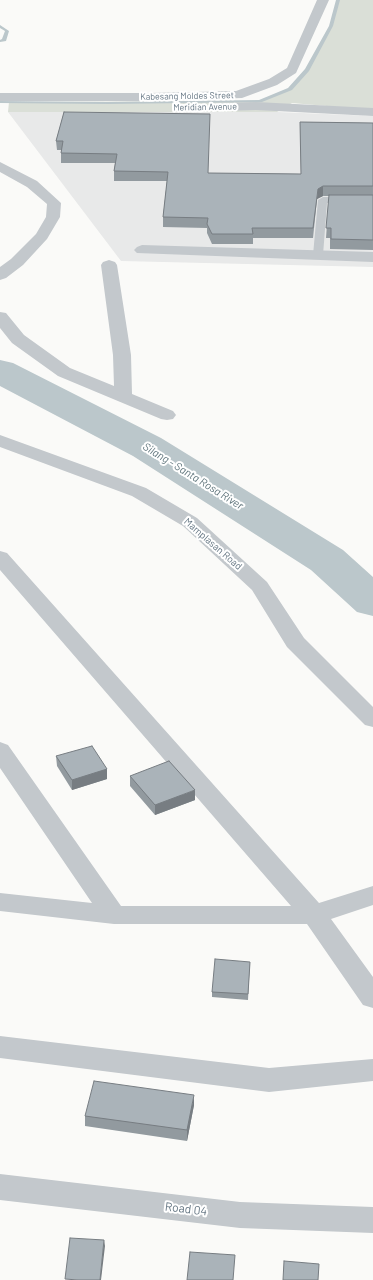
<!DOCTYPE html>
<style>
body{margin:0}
canvas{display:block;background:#fafaf8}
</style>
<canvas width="373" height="1280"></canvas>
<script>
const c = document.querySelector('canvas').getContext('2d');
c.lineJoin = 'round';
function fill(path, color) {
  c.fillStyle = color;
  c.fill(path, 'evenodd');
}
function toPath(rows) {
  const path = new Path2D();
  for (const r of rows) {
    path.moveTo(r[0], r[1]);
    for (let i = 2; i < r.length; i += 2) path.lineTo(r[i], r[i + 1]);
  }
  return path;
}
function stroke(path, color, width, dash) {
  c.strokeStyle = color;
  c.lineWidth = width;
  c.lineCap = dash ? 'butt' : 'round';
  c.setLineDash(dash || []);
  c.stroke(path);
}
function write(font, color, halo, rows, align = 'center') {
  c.font = font + ' Barlow,sans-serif';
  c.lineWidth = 4;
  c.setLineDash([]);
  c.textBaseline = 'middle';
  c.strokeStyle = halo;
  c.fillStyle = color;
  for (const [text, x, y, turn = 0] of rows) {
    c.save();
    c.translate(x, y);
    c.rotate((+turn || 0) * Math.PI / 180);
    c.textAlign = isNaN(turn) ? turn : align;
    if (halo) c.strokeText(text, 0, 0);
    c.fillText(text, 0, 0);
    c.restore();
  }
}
fill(toPath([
 [8,112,277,112,373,116,373,267,121,261]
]), '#e8e9e9');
fill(toPath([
 [338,0,373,0,373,110,292,103,277,112,8,112,9,102,260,101,290,89,307,70,331,26]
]), '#dadfd7');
fill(toPath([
 [336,0,340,0,333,26,309,71,292,90,262,102,108,104,0,103,0,101,108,102,259,100,288,88,305,69,329,26,336,0],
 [0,25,9,31,6,41,0,42,0,40,2,39,5,31,0,28,0,25]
]), '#bbc7cb');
fill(toPath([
 [0,360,13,363,161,438,343,550,373,577,373,616,357,612,311,570,133,456,0,386,0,360]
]), '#bbc7cb');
fill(toPath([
 [323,197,373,197,373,203,327,203,323,255,318,258,313,255,318,200,323,197]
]), '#c3c8cc');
fill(toPath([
 [317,0,329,0,296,73,277,85,242,98,149,101,0,101,0,93,149,93,236,91,269,79,287,68,317,0],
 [256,102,373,108,373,116,256,110,222,111,217,110,215,107,217,104,222,103,256,102],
 [0,162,37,181,61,203,60,217,47,239,23,265,6,278,0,280,0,267,11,259,36,234,46,217,47,204,27,187,0,172,0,162],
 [142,245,373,252,373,262,137,253,134,250,137,247,142,245],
 [109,260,115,262,117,265,131,355,132,394,173,411,176,415,173,419,167,420,161,419,58,376,12,343,0,328,0,312,6,313,24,335,70,368,114,386,113,355,101,265,103,262,109,260],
 [0,551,7,553,319,903,373,886,373,905,331,919,373,977,373,1008,363,1005,307,924,114,924,0,911,0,893,92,903,0,768,0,742,8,745,121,906,291,906,0,570,0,551],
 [0,1036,269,1068,373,1059,373,1081,269,1092,0,1058,0,1036],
 [0,1174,240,1202,373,1207,373,1233,240,1228,0,1200,0,1174]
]), '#c3c8cc');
fill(toPath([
 [0,435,146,488,197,518,267,582,304,638,373,707,373,727,365,725,287,647,252,590,183,526,132,496,0,447,0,435]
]), '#c3c8cc');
fill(toPath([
 [64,112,208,173,301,174,300,122,373,123,373,250,330,249,330,238,326,238,329,196,323,196,317,199,313,238,253,238,253,244,212,244,207,233,207,228,163,227,163,217,167,181,114,181,114,171,115,163,61,163,61,150,57,150,56,141],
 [56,756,107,769,107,779,72,790,57,766],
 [130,776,195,800,155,815,130,786],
 [250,962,248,1000,212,997,212,992],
 [194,1105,187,1141,85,1126,85,1116]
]), '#929a9f');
fill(toPath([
 [323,186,323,196,317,199,313,238,318,189],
 [107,769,107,779,72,790,72,780],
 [195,790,195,800,155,815,155,805],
 [194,1095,194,1105,187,1141,187,1130],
 [104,1240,105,1246,101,1280,100,1280]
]), '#777d82');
const building = toPath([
 [64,112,210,114,208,173,301,174,300,122,373,123,373,186,323,186,318,189,313,228,252,228,253,234,212,234,207,224,208,218,163,217,168,172,114,171,117,154,61,153,63,141,56,141,64,112],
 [329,195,373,195,373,240,331,239,331,228,326,228,329,195],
 [92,746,107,769,72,780,56,756,92,746],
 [169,761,195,790,155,805,130,776,169,761],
 [215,959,250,962,248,994,212,992,215,959],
 [94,1081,194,1095,187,1130,85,1116,94,1081],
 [70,1238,104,1240,100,1280,78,1280,65,1279,70,1238],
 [190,1252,235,1255,233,1280,187,1280,190,1252],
 [284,1261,319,1264,318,1280,283,1280,284,1261]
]);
fill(building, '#aab3b9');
stroke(building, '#777d82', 1);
write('9px', '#657683', '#fff', [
 ["Kabesang Moldes Street",187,96,-1],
 ["Meridian Avenue",205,107,-1]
]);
write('10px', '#657683', '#fff', [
 ["Mamplasan Road",213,544,41]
]);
write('italic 11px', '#60757c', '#fff', [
 ["Silang - Santa Rosa River",193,476,32]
]);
write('12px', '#657683', '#fff', [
 ["Road 04",186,1209,7]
]);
</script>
